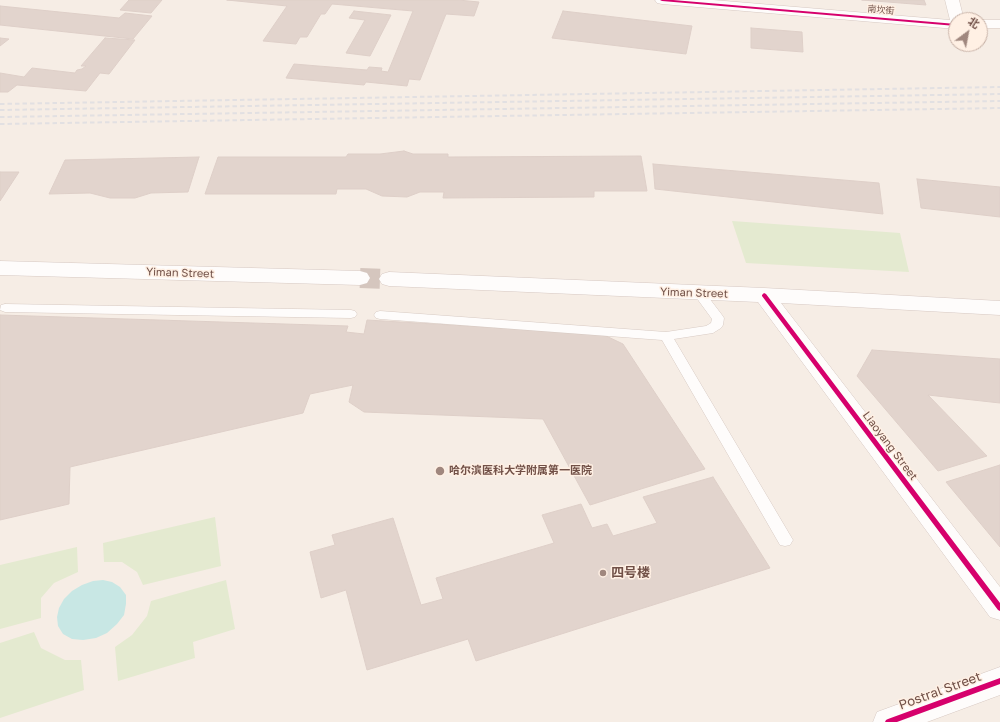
<!DOCTYPE html>
<meta charset="utf-8">
<style>
body{margin:0}
#map{position:relative;width:1000px;height:722px;overflow:hidden;background:#f6ede5;font-family:"Golos Text","Noto Sans SC",sans-serif}
canvas{display:block}
.north{position:absolute;left:948px;top:12px;width:40px;height:40px;box-sizing:border-box;background:#fff0e4;border:1px solid #c6b0a5;border-radius:50%;rotate:32deg;font-size:11px;font-weight:700;line-height:16px;text-align:center;color:#715047}
.north::after{content:'';display:block;margin:auto;width:14px;height:18px;background:#a0877e;clip-path:polygon(50% 0,100% 100%,50% 72%,0 100%)}
</style>
<div id="map">
<canvas width="1000" height="722"></canvas>
<div class="north">北</div>
</div>
<script>
const c = document.querySelector('canvas').getContext('2d');
c.lineJoin = 'round';
function fill(path, color) {
  c.fillStyle = color;
  c.fill(path, 'evenodd');
}
function toPath(rows) {
  const path = new Path2D();
  for (const r of rows) {
    path.moveTo(r[0], r[1]);
    for (let i = 2; i < r.length; i += 2) path.lineTo(r[i], r[i + 1]);
  }
  return path;
}
function stroke(path, color, width, dash) {
  c.strokeStyle = color;
  c.lineWidth = width;
  c.lineCap = dash ? 'butt' : 'round';
  c.setLineDash(dash || []);
  c.stroke(path);
}
function write(font, color, halo, rows, align = 'center') {
  c.font = font + ' "Golos Text","Noto Sans SC",sans-serif';
  c.lineWidth = 3;
  c.setLineDash([]);
  c.textBaseline = 'middle';
  c.strokeStyle = halo;
  c.fillStyle = color;
  for (const [text, x, y, turn = 0] of rows) {
    c.save();
    c.translate(x, y);
    c.rotate((+turn || 0) * Math.PI / 180);
    c.textAlign = isNaN(turn) ? turn : align;
    if (halo) c.strokeText(text, 0, 0);
    c.fillText(text, 0, 0);
    c.restore();
  }
}
fill(toPath([
 [732,221,900,233,909,272,746,263],
 [215,517,221,566,143,585,137,572,122,562,104,562,103,543],
 [77,547,78,572,54,583,41,598,41,618,0,629,0,565],
 [226,580,235,629,193,642,195,658,118,681,115,647,132,635,147,616,151,601],
 [34,632,41,648,65,660,81,660,84,690,0,718,0,643]
]), '#e4ead0');
fill(toPath([
 [103,580,112,582,120,587,126,595,126,604,124,615,117,624,107,633,96,638,83,640,72,639,63,634,58,626,57,617,59,608,64,599,72,591,82,585,93,581]
]), '#c8e7e4');
const building = toPath([
 [129,0,162,0,151,13,120,10,129,0],
 [227,0,458,0,479,2,474,16,446,14,420,80,409,79,407,86,366,82,364,85,286,78,294,64,367,70,369,67,382,68,381,71,388,72,413,11,332,4,325,14,321,14,307,37,300,37,296,44,263,41,287,6,227,0],
 [862,0,924,0,926,5,862,0],
 [0,6,119,18,125,13,152,16,133,39,0,25,0,6],
 [354,11,391,15,370,56,346,53,365,20,349,18,354,11],
 [563,11,692,26,686,54,552,38,563,11],
 [751,28,802,32,803,52,751,48,751,28],
 [0,38,9,39,0,46,0,38],
 [105,38,135,40,109,74,100,73,86,91,17,85,8,92,0,92,0,73,24,77,32,68,75,73,77,70,82,69,86,66,81,66,105,38],
 [404,151,413,154,448,154,448,157,641,156,647,191,594,191,594,197,443,198,444,192,420,192,407,197,382,196,366,189,337,189,336,194,205,194,218,157,346,157,348,154,380,154,404,151],
 [199,157,188,192,151,193,135,198,110,198,90,193,49,194,65,160,199,157],
 [653,164,879,183,883,214,655,189,653,164],
 [0,172,19,172,0,201,0,172],
 [917,179,1000,187,1000,217,921,208,917,179],
 [0,315,348,326,346,332,364,334,367,320,602,334,623,344,705,469,590,505,543,419,364,412,349,402,353,385,310,394,303,413,70,467,69,504,0,520,0,315],
 [872,350,1000,359,1000,403,928,395,987,456,938,471,857,376,872,350],
 [1000,465,1000,547,946,482,1000,465],
 [713,477,770,568,476,661,468,639,367,670,346,590,321,598,310,552,335,545,332,535,393,518,421,605,443,599,436,578,554,543,542,515,581,504,592,528,607,524,613,536,657,523,643,497,713,477]
]);
fill(building, '#e2d4cd');
stroke(building, '#decfc8', 1);
stroke(toPath([
 [360,278,389,279]
]), '#d5c6be', 20, [20, 10]);
const lane = toPath([
 [699,289,703,290,722,315,724,318,723,325,721,328,713,333,674,339,790,535,793,540,790,545,785,546,780,545,662,340,380,319,376,318,374,315,376,312,380,311,666,332,706,326,711,323,712,319,693,293,695,290,699,289],
 [5,304,351,310,355,311,357,314,355,317,351,318,5,312,0,310,1,305,5,304]
]);
const secondary = toPath([
 [655,0,713,0,950,20,945,0,959,0,964,20,956,20,956,29,662,4,657,3,655,0],
 [978,20,1000,20,1000,28,980,28,980,20,978,20],
 [0,261,360,271,367,273,370,278,367,283,360,285,0,275,0,261],
 [389,272,764,288,1000,301,1000,315,781,303,1000,587,1000,620,990,617,758,302,389,286,382,284,379,279,382,274,389,272],
 [1000,667,1000,695,927,722,873,722,877,712,1000,667]
]);
stroke(lane, '#d7cac3', 1);
stroke(secondary, '#d6c8c2', 1);
fill(lane, '#fefcfb');
fill(secondary, '#fefcfb');
stroke(toPath([
 [0,104,1000,87],
 [0,110,1000,94],
 [0,117,1000,101],
 [0,124,1000,108]
]), '#e2e0e2', 2, [4.5, 3]);
fill(toPath([
 [660,0,673,0,956,24,956,26,662,1,660,0],
 [764,293,766,294,1000,603,1000,611,998,610,762,296,762,295,764,293],
 [1000,678,1000,684,897,722,885,722,886,720,888,719,1000,678]
]), '#d6006c');
for (const [x, y, r, color] of [
 [440,471,5,"#a0877e"],
 [603,573,4,"#a0877e"]
]) {
  const dot = new Path2D();
  dot.arc(x, y, r, 0, 2 * Math.PI);
  c.fillStyle = color;
  c.fill(dot);
  stroke(dot, '#fff0e4', 1.5);
}
write('9px', '#715047', '#fff0e4', [
 ["南坎街",881,10,5]
]);
write('11px', '#715047', '#fff0e4', [
 ["Yiman Street",180,273,2],
 ["Yiman Street",694,293,2],
 ["Liaoyang Street",890,446,53]
]);
write('bold 11px', '#715047', '#fff0e4', [
 ["哈尔滨医科大学附属第一医院",449,471]
], 'left');
write('bold 13px', '#715047', '#fff0e4', [
 ["四号楼",611,573]
], 'left');
write('13px', '#715047', '#fff0e4', [
 ["Postral Street",940,691,-20]
]);
</script>
